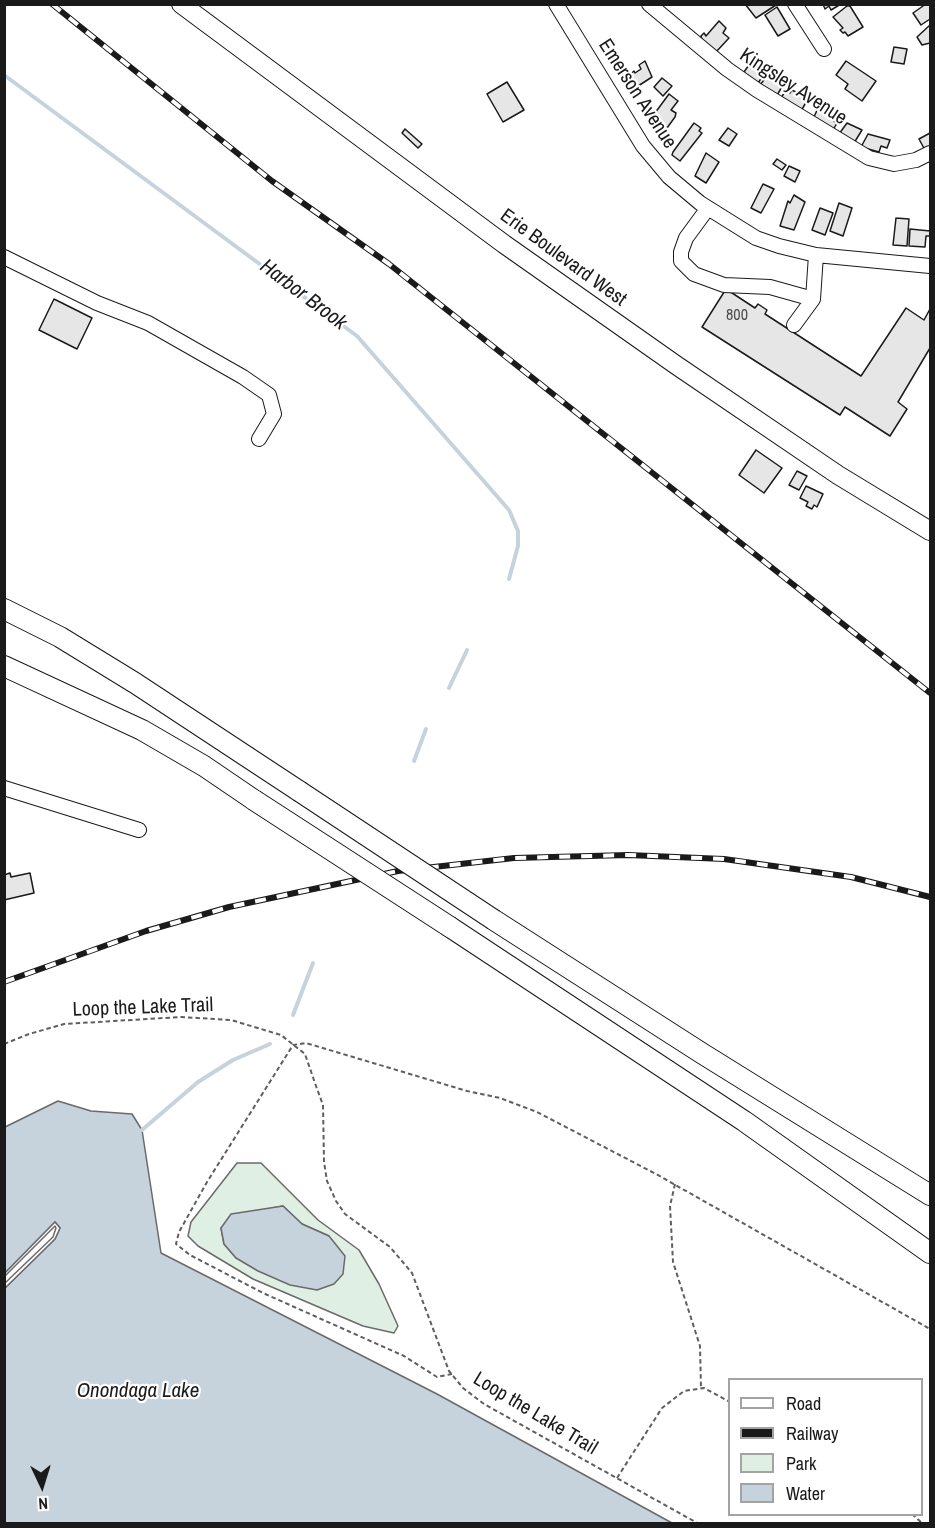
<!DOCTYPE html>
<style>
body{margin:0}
#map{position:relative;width:935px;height:1528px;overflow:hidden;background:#fff;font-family:"Archivo Narrow",sans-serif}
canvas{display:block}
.frame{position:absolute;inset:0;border:6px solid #1a1a1a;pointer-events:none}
.legend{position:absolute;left:728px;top:1378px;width:195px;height:138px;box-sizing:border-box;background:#fff;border:2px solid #a3a3a3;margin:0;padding:8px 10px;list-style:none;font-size:18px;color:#1a1a1a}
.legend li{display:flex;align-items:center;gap:12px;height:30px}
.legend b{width:30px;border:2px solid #a3a3a3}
.north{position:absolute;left:12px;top:1456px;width:60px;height:60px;-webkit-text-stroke:4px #fff;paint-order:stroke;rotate:176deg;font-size:16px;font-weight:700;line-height:24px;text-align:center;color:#1a1a1a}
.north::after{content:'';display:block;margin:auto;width:21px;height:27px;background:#1a1a1a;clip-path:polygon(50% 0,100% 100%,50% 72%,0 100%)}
</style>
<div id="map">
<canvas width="935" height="1528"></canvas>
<div class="frame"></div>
<ul class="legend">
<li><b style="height:8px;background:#fff"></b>Road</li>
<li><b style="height:8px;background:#1a1a1a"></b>Railway</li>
<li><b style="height:16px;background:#e0efe3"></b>Park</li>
<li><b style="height:16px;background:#c6d2dc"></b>Water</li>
</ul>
<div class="north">N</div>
</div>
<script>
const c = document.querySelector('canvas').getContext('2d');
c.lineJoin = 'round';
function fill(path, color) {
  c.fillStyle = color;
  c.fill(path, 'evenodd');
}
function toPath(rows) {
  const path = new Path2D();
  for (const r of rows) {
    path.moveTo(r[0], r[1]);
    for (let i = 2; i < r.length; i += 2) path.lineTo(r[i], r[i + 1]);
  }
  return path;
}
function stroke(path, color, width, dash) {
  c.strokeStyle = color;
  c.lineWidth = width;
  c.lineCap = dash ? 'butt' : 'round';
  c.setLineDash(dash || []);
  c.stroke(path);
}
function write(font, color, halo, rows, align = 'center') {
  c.font = font + ' "Archivo Narrow",sans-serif';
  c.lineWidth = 4.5;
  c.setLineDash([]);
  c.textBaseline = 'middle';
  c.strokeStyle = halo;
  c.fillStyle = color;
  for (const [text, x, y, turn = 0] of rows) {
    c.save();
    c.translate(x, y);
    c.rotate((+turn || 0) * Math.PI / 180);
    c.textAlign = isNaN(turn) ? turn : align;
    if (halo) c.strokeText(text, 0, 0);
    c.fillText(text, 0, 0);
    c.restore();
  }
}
const green = toPath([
 [237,1163,261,1163,318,1220,359,1250,379,1284,398,1326,394,1333,363,1326,253,1279,198,1246,188,1236,191,1222,237,1163],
 [283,1206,302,1224,329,1236,236,1258,224,1244,221,1228,263,1210,283,1206]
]);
fill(green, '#e0efe3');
stroke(green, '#6a6a6a', 1.5);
const water = toPath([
 [58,1101,91,1111,132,1114,142,1130,161,1253,437,1394,672,1523,5,1523,5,1288,55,1239,60,1228,55,1222,5,1273,5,1127,58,1101],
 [283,1206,302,1224,329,1236,345,1256,343,1274,334,1284,317,1290,290,1285,258,1271,236,1258,224,1244,221,1228,231,1214,283,1206]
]);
fill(water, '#c6d2dc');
stroke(water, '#6a6a6a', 1.5);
const pier = toPath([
 [55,1222,60,1228,55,1239,5,1288,4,1284,53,1237,56,1228,55,1226,5,1276,5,1273,55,1222]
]);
fill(pier, '#fff');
stroke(pier, '#6a6a6a', 1.5);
stroke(toPath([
 [4,75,357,336,509,510,518,531,518,546,509,579],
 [449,688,467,650],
 [414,761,426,729],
 [293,1015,313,963],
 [142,1130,198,1082,233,1060,270,1044]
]), '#c6d2dc', 4);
const building = toPath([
 [745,4,775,4,776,5,756,18,745,4],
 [823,4,841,4,831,10,829,6,825,9,823,4],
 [926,4,930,4,930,19,921,25,913,13,926,4],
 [847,6,850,6,863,27,848,36,845,32,843,33,840,30,843,28,833,17,847,6],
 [777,7,790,29,778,36,765,15,777,7],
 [719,21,726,28,723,33,729,38,716,52,702,40,701,36,704,33,706,36,719,21],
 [930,25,930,43,922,45,917,37,930,25],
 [894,47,907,49,904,64,891,62,894,47],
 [753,59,758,62,755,66,765,72,757,85,742,75,753,59],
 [645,61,652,77,632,90,625,79,634,71,635,73,641,69,639,65,645,61],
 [846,61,876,81,862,101,845,89,848,84,836,75,846,61],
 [768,75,783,85,776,97,759,86,768,75],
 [662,78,672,86,663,96,654,87,662,78],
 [507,82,524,110,503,122,487,94,507,82],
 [786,90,790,93,792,90,808,99,801,111,781,98,786,90],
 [669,94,678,101,671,110,676,113,675,117,667,128,652,117,669,94],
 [819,106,835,114,832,120,837,123,833,130,813,119,819,106],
 [694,123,701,128,699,131,702,133,680,161,672,155,673,152,694,123],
 [847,123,862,130,854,143,839,134,847,123],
 [728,128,737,134,729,146,719,140,728,128],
 [405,129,422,144,418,148,402,133,405,129],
 [930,133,930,149,926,152,919,139,930,133],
 [868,134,890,140,887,148,881,146,879,152,861,147,868,134],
 [706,153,719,162,706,183,695,176,706,153],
 [777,159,786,165,782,170,773,164,777,159],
 [789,166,800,171,795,182,784,176,789,166],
 [763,184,774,189,761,213,751,208,763,184],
 [794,195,805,202,794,230,780,226,788,201,790,203,794,195],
 [839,203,852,208,843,236,830,231,839,203],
 [820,208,833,213,825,235,812,230,820,208],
 [896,218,909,219,907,246,893,245,896,218],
 [910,229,930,231,930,236,926,236,925,247,909,246,910,229],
 [726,289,755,308,758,304,767,310,765,314,861,376,906,308,924,320,930,309,930,348,898,402,907,409,890,436,845,407,840,415,702,327,726,289],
 [54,299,92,318,77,349,39,330,54,299],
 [756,450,782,468,764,493,739,475,756,450],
 [797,471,807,476,799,490,789,485,797,471],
 [806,486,823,494,817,507,814,505,812,509,806,506,808,502,800,498,806,486],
 [10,873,11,877,30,873,34,893,4,900,4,875,10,873]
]);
fill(building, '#e6e6e6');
stroke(building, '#1a1a1a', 1.5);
const minor = toPath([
 [556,4,643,146,669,177,700,203,756,238,779,246,816,255,930,266],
 [649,4,727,69,757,90,869,158,894,164,916,160,930,153],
 [795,4,824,49],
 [708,208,686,238,681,252,681,261,694,274,724,285,770,287,813,299],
 [4,257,97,303,148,323,243,377,269,395,274,414,259,439],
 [794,325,813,299,816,255],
 [4,788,139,830]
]);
const major = toPath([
 [181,4,504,244,676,365,838,475,930,531]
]);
const highway = toPath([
 [4,609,60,637,135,683,299,791],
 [4,666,142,730,204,766,254,800],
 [494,920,703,1054,930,1195],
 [450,927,744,1121,930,1253]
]);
stroke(minor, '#1a1a1a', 16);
stroke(major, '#1a1a1a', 20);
stroke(highway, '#1a1a1a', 22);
stroke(toPath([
 [4,1044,29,1034,64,1024,181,1017,231,1020,281,1035,305,1054,316,1086,323,1105,324,1162,327,1181,336,1201,345,1214,390,1247,412,1273,449,1371,463,1388,484,1404,699,1524],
 [675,1184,670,1206,673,1262,700,1346,701,1388],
 [452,1374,437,1377,404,1356,263,1293,190,1255,176,1244,179,1232,207,1182,293,1045,306,1043,467,1091,500,1098,537,1112,656,1174,930,1329],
 [617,1478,662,1408,684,1391,704,1388,730,1402],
 [912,1514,923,1524]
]), '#5f5f5f', 2, [4.5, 3]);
stroke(minor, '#fff', 14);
stroke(major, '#fff', 18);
stroke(highway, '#fff', 20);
const rail = toPath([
 [52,4,272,181,389,264,930,693],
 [4,982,146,931,229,907,398,871,514,858,628,855,724,859,851,877,930,897]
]);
stroke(rail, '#1a1a1a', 6);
stroke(rail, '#fff', 4, [11]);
const highwayBridge = toPath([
 [299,791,494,920],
 [254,800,450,927]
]);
stroke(highwayBridge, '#1a1a1a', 22, []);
stroke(highwayBridge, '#fff', 20);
write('16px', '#4d4d4d', null, [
 ["800",737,316]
]);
write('20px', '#1a1a1a', '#fff', [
 ["Kingsley Avenue",793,87,33],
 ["Emerson Avenue",637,94,57],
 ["Erie Boulevard West",563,258,36],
 ["Loop the Lake Trail",143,1008,-2],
 ["Loop the Lake Trail",535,1414,31]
]);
write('italic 21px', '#1a1a1a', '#fff', [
 ["Harbor Brook",303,295,37],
 ["Onondaga Lake",138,1391]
]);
</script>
